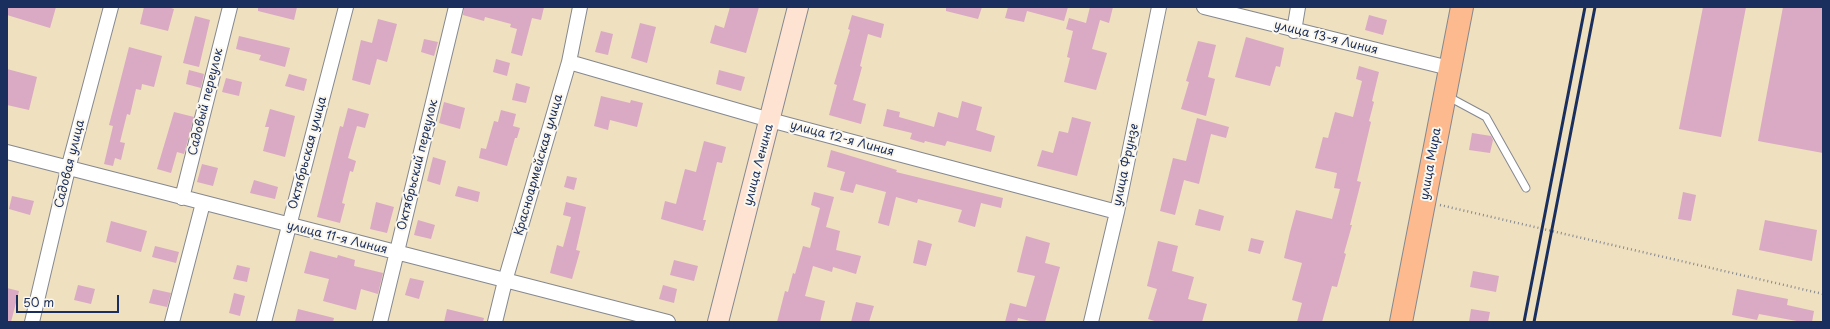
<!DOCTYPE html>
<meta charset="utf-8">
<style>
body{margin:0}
#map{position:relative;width:1830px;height:329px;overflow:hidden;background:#efe0c0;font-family:"Playpen Sans",sans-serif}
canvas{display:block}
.frame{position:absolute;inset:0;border:8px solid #1b2f5e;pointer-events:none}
.scale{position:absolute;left:16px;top:295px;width:103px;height:18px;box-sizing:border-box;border:2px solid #1b2f5e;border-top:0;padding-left:5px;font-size:12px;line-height:14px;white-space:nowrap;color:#1b2f5e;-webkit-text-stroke:3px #fbf7ec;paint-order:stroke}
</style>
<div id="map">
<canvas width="1830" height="329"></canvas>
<div class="frame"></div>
<div class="scale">50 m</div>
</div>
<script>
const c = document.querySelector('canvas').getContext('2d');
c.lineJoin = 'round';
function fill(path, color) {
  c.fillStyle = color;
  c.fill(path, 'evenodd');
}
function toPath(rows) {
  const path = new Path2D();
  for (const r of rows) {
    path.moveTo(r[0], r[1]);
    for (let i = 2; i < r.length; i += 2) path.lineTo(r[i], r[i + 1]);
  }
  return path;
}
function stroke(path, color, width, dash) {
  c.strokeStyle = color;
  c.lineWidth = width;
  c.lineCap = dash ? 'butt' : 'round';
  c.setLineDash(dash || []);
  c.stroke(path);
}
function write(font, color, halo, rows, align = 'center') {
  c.font = font + ' "Playpen Sans",sans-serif';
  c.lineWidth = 4;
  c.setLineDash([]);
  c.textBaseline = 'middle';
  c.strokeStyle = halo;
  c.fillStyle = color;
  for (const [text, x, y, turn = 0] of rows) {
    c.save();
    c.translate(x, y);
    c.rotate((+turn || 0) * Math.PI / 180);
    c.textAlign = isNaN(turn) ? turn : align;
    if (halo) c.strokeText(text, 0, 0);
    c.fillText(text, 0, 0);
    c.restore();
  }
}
fill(toPath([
 [7,7,56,7,50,28,7,15],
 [144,7,168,7,174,9,168,31,140,24],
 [258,7,297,7,294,20,258,11],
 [464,7,544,7,541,20,532,18,522,56,511,53,517,29,510,27,511,24,485,17,484,21,463,15],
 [730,7,759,7,746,53,710,43,715,25,724,28],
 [946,7,982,7,978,19,946,11],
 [1008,7,1068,7,1064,21,1027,11,1024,22,1005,18],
 [1090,7,1113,7,1109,23,1100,20,1092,49,1107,53,1096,90,1064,82,1070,58,1067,57,1073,31,1066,29,1069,18,1086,23],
 [1703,7,1746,7,1721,137,1679,129],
 [1783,7,1823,7,1823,153,1758,141],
 [852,15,884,24,881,38,868,34,860,66,862,67,853,100,866,104,861,124,829,115,837,85,834,84,850,30,848,29],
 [1369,15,1387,20,1383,35,1365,30],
 [195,16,210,20,199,67,183,63],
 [378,19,397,24,387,62,377,59,370,85,352,80,361,40,372,43],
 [640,23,656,27,647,63,631,58],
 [601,31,613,34,608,55,595,52],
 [239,36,290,48,285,67,259,60,261,55,236,49],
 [1246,37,1284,48,1280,67,1276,66,1270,86,1235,77],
 [424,39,438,42,434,56,421,52],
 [1198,41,1216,45,1208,77,1215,79,1206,116,1181,109,1189,82,1186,81],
 [129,47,162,56,154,87,142,84,141,90,136,89,130,115,127,114,120,142,125,143,121,160,115,158,113,166,104,164,113,126,109,125],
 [496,59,510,63,507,76,493,72],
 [1359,66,1379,72,1372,101,1374,102,1369,121,1371,122,1357,181,1361,182,1350,225,1352,225,1344,253,1346,254,1337,287,1332,286,1322,322,1297,322,1302,303,1292,300,1302,263,1284,258,1290,232,1296,210,1332,219,1340,189,1334,188,1337,173,1315,168,1323,137,1328,138,1335,112,1353,117,1362,81,1356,79],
 [7,69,37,77,29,110,7,105],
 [189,70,204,74,201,88,186,84],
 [719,70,745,77,741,91,716,84],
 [289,74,307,79,304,91,285,86],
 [226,78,242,82,239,96,222,92],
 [516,83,530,87,526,103,512,100],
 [601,96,630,103,631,100,643,103,637,127,610,120,608,130,594,126],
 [962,101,982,107,976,130,995,136,991,152,947,141,945,146,925,141,924,143,910,139,912,133,883,126,887,109,900,112,899,117,934,127,938,112,958,118],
 [444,102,465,108,460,129,439,123],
 [348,108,369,114,365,128,357,126,348,158,356,161,353,172,350,171,342,203,345,204,340,223,317,217,340,126,343,127],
 [270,109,295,116,285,157,263,151,269,127,265,127],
 [501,110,516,114,513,126,520,128,517,138,515,138,507,166,479,158,481,148,486,149,494,121,498,122],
 [174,112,194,117,184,154,177,152,171,173,157,169],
 [1072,117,1091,122,1077,176,1037,166,1042,150,1053,153,1059,131,1068,133],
 [1197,118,1229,127,1226,138,1211,134,1199,184,1184,180,1175,215,1160,211,1173,158,1186,161],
 [1472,133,1491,136,1493,140,1490,153,1469,150],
 [704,141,726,147,722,163,717,162,703,220,706,220,703,231,661,219,665,201,676,204,685,169,696,172],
 [831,150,897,170,896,172,1003,198,1001,208,981,203,975,227,958,222,962,210,918,199,917,203,896,197,889,226,878,223,886,192,856,184,853,193,840,190,845,172,827,167],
 [433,157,446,161,440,185,427,181],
 [202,164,218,168,213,186,197,182],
 [567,176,577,178,574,190,564,187],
 [254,180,278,187,275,199,250,193],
 [458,186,480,192,478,202,455,196],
 [814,192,834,197,826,227,840,231,836,250,861,256,856,274,833,267,832,272,813,266,805,296,825,301,820,322,777,322,785,291,788,292,793,273,795,274,803,246,810,248,820,208,811,205],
 [1683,192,1696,195,1691,221,1678,219],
 [12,196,34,201,30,215,9,209],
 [376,202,394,207,387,233,370,229],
 [566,202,586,207,576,250,580,251,572,279,550,273,557,245,563,247,571,217,563,215],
 [1199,209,1224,216,1220,231,1195,225],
 [418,220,435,225,431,239,414,235],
 [1765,220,1817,230,1812,261,1759,250],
 [111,221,147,231,141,252,106,242],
 [1026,236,1050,243,1045,263,1060,267,1045,322,1034,322,1018,318,1017,322,1005,322,1010,303,1026,307,1035,276,1017,272],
 [1251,238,1264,241,1260,254,1248,251],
 [918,240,932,244,926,266,913,263],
 [1158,241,1178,246,1172,271,1194,277,1188,299,1207,304,1202,322,1158,322,1148,319,1157,289,1147,286],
 [155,246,179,252,176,263,152,257],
 [310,251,337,258,338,255,355,260,354,266,383,273,378,294,361,289,356,310,323,301,329,279,304,273],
 [674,260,698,266,694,281,670,275],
 [237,265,250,268,247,282,233,279],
 [1473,271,1499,276,1496,292,1470,287],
 [410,278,424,281,419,299,405,295],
 [78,285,95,289,91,304,74,300],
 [663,285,677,289,674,303,659,299],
 [7,288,19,291,11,322,7,322],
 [153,289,171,293,167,307,149,303],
 [1737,289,1788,299,1787,305,1814,311,1812,322,1802,322,1759,314,1757,320,1732,315],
 [234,293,245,296,240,316,229,313],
 [856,302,874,306,869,322,851,322],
 [298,309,334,318,333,322,295,322],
 [447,309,484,318,483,322,444,322],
 [1471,309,1490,312,1488,322,1469,322]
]), '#daa9c3');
const service = toPath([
 [1447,96,1486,117,1526,188]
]);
const minor = toPath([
 [1204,7,1449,68],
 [1294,31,1298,7],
 [569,62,770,120,1117,212],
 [7,152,668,322],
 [182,198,230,7],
 [32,322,68,169,111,7],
 [172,322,203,203],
 [264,322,346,7],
 [380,322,456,7],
 [495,322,505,281,569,62,580,7],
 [1091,322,1117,212,1159,7]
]);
const secondary = toPath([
 [718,322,798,7]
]);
const primary = toPath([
 [1401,322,1462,7]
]);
stroke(service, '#85888f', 9);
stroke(minor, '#85888f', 16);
stroke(secondary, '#85888f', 22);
stroke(primary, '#85888f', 24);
stroke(toPath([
 [1440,205,1823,294]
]), '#85888f', 2.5, [1, 3]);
stroke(service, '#fff', 7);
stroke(minor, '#fff', 14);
stroke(secondary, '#fee3d2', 20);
stroke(primary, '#fcba8e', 22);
stroke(toPath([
 [1524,322,1585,7],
 [1534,322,1595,7]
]), '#1b2f5e', 3);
write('12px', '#1b2f5e', '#fbf7ec', [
 ["улица 13-я Линия",1326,38,14],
 ["Садовый переулок",206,102,-76],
 ["улица 12-я Линия",842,139,15],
 ["Октябрьская улица",308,153,-75],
 ["Садовая улица",70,164,-76],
 ["улица Мира",1431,164,-80],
 ["Октябрьский переулок",418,165,-76],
 ["Красноармейская улица",539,165,-74],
 ["улица Ленина",759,165,-75],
 ["улица Фрунзе",1126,165,-78],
 ["улица 11-я Линия",337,238,14]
]);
</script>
